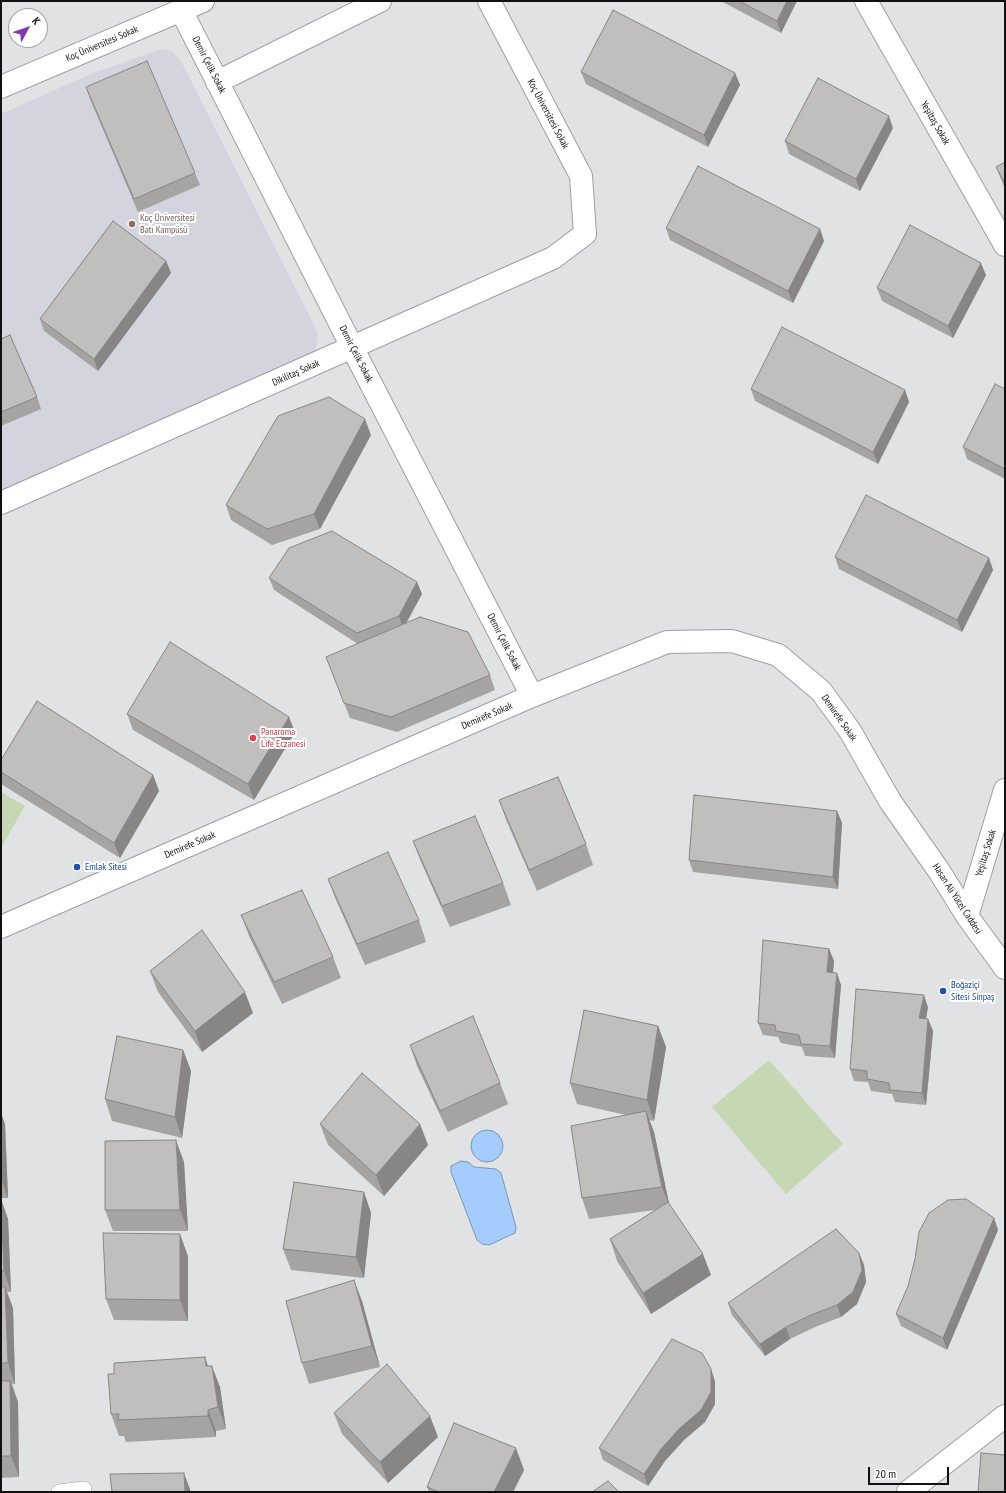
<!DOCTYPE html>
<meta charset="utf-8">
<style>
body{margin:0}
#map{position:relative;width:1006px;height:1493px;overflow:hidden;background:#e1e2e4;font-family:"PT Sans Narrow",sans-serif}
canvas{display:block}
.frame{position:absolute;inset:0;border:2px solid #111;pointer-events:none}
.north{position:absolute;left:8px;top:8px;width:40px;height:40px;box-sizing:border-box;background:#fff;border:1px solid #a0a0a0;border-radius:50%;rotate:50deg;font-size:11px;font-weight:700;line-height:16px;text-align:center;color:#111}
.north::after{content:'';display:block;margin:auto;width:14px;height:18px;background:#803aae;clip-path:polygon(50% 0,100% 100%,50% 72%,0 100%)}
.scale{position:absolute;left:868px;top:1467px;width:81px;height:18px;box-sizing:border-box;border:2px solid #111;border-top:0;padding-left:5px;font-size:12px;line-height:14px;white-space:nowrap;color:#111;-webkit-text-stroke:3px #fff;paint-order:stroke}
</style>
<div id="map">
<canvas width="1006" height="1493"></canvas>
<div class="frame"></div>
<div class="north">K</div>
<div class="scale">20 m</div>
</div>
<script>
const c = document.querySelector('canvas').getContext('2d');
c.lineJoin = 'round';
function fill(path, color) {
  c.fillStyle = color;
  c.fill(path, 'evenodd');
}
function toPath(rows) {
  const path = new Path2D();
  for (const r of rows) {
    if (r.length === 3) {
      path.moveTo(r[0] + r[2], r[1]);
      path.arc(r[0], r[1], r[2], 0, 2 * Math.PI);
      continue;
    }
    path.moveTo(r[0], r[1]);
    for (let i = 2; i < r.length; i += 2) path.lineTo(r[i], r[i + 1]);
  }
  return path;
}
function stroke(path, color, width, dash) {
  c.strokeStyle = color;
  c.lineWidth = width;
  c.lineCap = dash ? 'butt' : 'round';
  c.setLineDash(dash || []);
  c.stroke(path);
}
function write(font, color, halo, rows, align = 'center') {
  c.font = font + ' "PT Sans Narrow",sans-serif';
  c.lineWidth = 4;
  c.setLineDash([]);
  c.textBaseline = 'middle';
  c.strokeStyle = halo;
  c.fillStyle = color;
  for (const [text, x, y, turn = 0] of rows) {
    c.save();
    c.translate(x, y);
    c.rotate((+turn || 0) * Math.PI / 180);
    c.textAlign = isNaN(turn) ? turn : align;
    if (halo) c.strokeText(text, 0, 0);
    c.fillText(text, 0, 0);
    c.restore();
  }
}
fill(toPath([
 [162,49,173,52,182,63,318,333,315,351,1,493,1,114,93,73]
]), '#d3d4dd');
fill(toPath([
 [1,792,25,806,1,848],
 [769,1060,843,1144,786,1194,712,1107]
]), '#c6d7b3');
const water = toPath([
 [487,1146,16],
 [461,1161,468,1162,474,1167,496,1169,501,1173,516,1227,515,1233,489,1245,482,1244,477,1240,451,1172,451,1166,461,1161]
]);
fill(water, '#a4cdfd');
stroke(water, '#7895b6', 1);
const service = toPath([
 [59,1492,84,1489]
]);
const minor = toPath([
 [866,1,1005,245],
 [181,10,352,347,532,696],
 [217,82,380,1],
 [1,87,203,1],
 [1,503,553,258,585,234,581,176,489,1],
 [967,916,1005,790],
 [1,927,532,696,667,642,732,641,778,655,821,691,850,731,890,801,939,871,967,916,1005,968],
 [908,1492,1005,1416]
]);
stroke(service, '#9e9fa1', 16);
stroke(minor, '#9e9fa1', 24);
stroke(service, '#fff', 15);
stroke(minor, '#fff', 22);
fill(toPath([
 [721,1,797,1,781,33],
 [581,72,735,73,740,85,708,147,586,84],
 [86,87,195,173,200,185,138,212,90,99],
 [893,128,860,191,789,154,785,141],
 [1005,162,1005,188,1002,182,996,167],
 [666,228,820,229,824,241,793,303,670,240],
 [166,261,171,273,98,371,44,331,40,319],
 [986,275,953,338,882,301,877,288],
 [1,339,37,397,41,409,1,426],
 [751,389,905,390,909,402,878,464,755,401],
 [1005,389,1005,479,967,459,963,447],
 [371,435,320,529,272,545,231,520,226,505],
 [835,557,989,558,993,570,962,632,839,569],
 [269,578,417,582,422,594,406,624,490,675,495,690,397,732,350,718,326,657,358,644,274,590],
 [127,714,295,732,254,800,133,730],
 [1,760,153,775,159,791,120,858,1,784],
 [499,800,586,844,593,865,537,891,507,822],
 [837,811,842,823,838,889,693,872,689,860],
 [413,841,503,883,511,905,450,927,421,862],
 [328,879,419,920,426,942,365,965,336,900],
 [241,915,333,957,341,978,282,1004,249,936],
 [829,949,834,961,833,972,841,985,835,1058,805,1056,802,1047,781,1043,778,1037,763,1035,758,1023],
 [150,971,253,1013,202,1052,158,992],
 [928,1007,926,1019,928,1019,933,1031,926,1105,895,1102,892,1094,871,1091,868,1082,854,1081,850,1069],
 [658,1026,666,1047,654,1121,649,1120,654,1132,669,1204,711,1275,651,1314,617,1261,610,1239,655,1210,589,1219,582,1198,626,1115,577,1104,570,1083],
 [410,1045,500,1083,508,1104,448,1132,417,1066],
 [183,1050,191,1071,182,1138,112,1121,105,1099],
 [1,1113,5,1124,8,1198,1,1198],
 [320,1124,428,1145,384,1196,328,1145],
 [184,1162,188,1231,113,1231,105,1210],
 [364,1192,371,1213,364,1278,291,1270,283,1249],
 [1,1199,8,1219,11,1292,7,1292,13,1308,15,1384,12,1384,18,1402,19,1477,1,1478],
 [994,1218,998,1230,947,1350,901,1326,896,1314],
 [859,1253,864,1265,866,1282,857,1304,841,1317,815,1327,790,1339,765,1356,732,1315,728,1303],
 [188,1256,188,1321,114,1320,106,1299],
 [362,1301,380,1367,309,1384,302,1363],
 [208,1366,220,1387,226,1429,216,1431,216,1437,126,1442,124,1436,119,1436,111,1414,114,1374],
 [715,1381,715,1404,705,1422,684,1440,665,1461,648,1486,603,1460,599,1448],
 [334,1413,438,1437,388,1483,342,1434],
 [524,1470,513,1492,429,1492,427,1487]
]), '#a6a4a3');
fill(toPath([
 [787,1,797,1,781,33,777,21],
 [735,73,740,85,708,147,704,135],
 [889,116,893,128,860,191,856,179],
 [820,229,824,241,793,303,788,291],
 [166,261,171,273,98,371,94,359],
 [981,263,986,275,953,338,948,326],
 [905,390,909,402,878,464,873,452],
 [365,419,371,435,320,529,314,514],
 [989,558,993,570,962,632,957,620],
 [417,582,422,594,403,628,399,616],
 [289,717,295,732,254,800,248,784],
 [153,775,159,791,120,858,114,843],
 [837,811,842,823,838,889,833,877],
 [829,949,834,961,832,984,827,972],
 [837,973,841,985,835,1058,830,1046],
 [245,992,253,1013,202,1052,195,1031],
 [924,995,928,1007,924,1030,919,1018],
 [928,1019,933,1031,926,1105,922,1093],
 [658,1026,666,1047,654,1121,647,1100],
 [183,1050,191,1071,182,1138,175,1117],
 [646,1111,654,1132,670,1208,662,1187],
 [1,1113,5,1124,8,1198,1,1179],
 [420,1124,428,1145,384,1196,376,1175],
 [176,1140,184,1162,188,1231,180,1210],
 [364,1192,371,1213,364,1278,356,1257],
 [1,1199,8,1219,11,1292,4,1271],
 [994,1218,998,1230,947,1350,943,1338],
 [180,1234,188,1256,188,1321,180,1300],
 [859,1253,864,1265,866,1282,857,1304,841,1317,837,1305],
 [703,1254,711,1275,651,1314,643,1293],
 [354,1280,362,1301,380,1367,372,1346],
 [5,1287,13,1308,15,1384,8,1363],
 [786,1327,790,1339,765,1356,760,1344],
 [205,1357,212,1378,206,1366],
 [212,1366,220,1387,226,1429,218,1407],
 [711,1369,715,1381,715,1404,705,1422,684,1440,665,1461,648,1486,644,1474,661,1449],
 [10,1381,18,1402,19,1477,11,1456],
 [208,1410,216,1431,216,1437,208,1416],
 [430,1416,438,1437,388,1483,380,1462],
 [516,1448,524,1470,513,1492,494,1492],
 [184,1473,191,1492,185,1492]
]), '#878685');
const building = toPath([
 [739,1,787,1,777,21,739,1],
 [613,10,735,73,704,135,581,72,613,10],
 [147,61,195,173,134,199,86,87,147,61],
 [818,78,889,116,856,179,785,141,818,78],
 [1005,162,1005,183,996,167,1005,162],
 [698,166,820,229,788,291,666,228,698,166],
 [113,221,166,261,94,359,40,319,113,221],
 [910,225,981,263,948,326,877,288,910,225],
 [782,327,905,390,873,452,751,389,782,327],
 [10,335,37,397,1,412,1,339,10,335],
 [995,384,1005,389,1005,469,963,447,995,384],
 [329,397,365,419,314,514,267,529,226,505,278,416,329,397],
 [866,495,989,558,957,620,835,557,866,495],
 [332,531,417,582,399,616,357,633,269,578,289,548,332,531],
 [420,617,468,632,490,675,391,717,344,703,326,657,420,617],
 [170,642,289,717,248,784,127,714,170,642],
 [37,701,153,775,114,843,1,772,1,760,37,701],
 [558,777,586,844,529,870,499,800,558,777],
 [694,795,837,811,833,877,689,860,694,795],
 [475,816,503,883,442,906,413,841,475,816],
 [388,852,419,920,357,944,328,879,388,852],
 [302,890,333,957,274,982,241,915,302,890],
 [202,930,245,992,195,1031,150,971,202,930],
 [763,940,829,949,827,972,837,973,830,1046,801,1044,799,1035,776,1031,775,1025,758,1023,763,940],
 [856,989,924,995,919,1018,928,1019,922,1093,890,1090,889,1083,867,1079,867,1071,850,1069,856,989],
 [584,1010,658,1026,647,1100,570,1083,584,1010],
 [473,1016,500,1083,440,1111,410,1045,473,1016],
 [117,1036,183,1050,175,1117,105,1099,117,1036],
 [362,1073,420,1124,376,1175,320,1124,362,1073],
 [646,1111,662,1187,582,1198,571,1126,646,1111],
 [176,1140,180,1210,105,1210,105,1141,176,1140],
 [294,1182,364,1192,356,1257,283,1249,294,1182],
 [966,1199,994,1218,943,1338,896,1314,908,1286,915,1259,919,1232,929,1213,948,1200,966,1199],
 [668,1202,703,1254,643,1293,610,1239,668,1202],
 [1,1205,4,1271,1,1271,1,1205],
 [836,1229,859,1253,862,1270,853,1292,837,1305,811,1315,786,1327,760,1344,728,1303,836,1229],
 [103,1233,180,1234,180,1300,106,1299,103,1233],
 [354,1280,372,1346,302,1363,286,1301,354,1280],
 [1,1287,5,1287,8,1363,1,1363,1,1287],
 [672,1339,702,1353,711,1369,711,1392,701,1410,680,1428,661,1449,644,1474,599,1448,672,1339],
 [205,1357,206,1366,212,1366,218,1407,208,1410,208,1416,118,1420,119,1414,111,1414,108,1374,114,1374,114,1363,205,1357],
 [387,1364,430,1416,380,1462,334,1413,387,1364],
 [1,1381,10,1381,11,1456,1,1456,1,1381],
 [454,1423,516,1448,494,1492,439,1492,427,1487,454,1423],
 [981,1453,1005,1455,1005,1492,978,1492,981,1453],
 [184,1473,185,1492,112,1492,110,1474,184,1473],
 [608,1481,619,1492,592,1492,608,1481]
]);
fill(building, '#c1bfbe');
stroke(building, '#878685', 1);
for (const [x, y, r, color] of [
 [132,224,4,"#8d6e63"],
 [253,738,4,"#e0444e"],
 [77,867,4,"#1a4fb4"],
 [943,991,4,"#1a4fb4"]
]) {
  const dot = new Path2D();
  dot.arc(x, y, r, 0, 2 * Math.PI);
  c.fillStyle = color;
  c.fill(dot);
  stroke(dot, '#fff', 1.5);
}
write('10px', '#111', '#fff', [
 ["Koç Üniversitesi Sokak",102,44,-23],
 ["Demir Çelik Sokak",209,65,63],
 ["Koç Üniversitesi Sokak",548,114,62],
 ["Yeşiltaş Sokak",935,123,60],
 ["Demir Çelik Sokak",356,354,63],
 ["Dikilitaş Sokak",296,373,-24],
 ["Demir Çelik Sokak",504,642,63],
 ["Demirefe Sokak",487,716,-23],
 ["Demirefe Sokak",839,718,55],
 ["Demirefe Sokak",190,845,-23],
 ["Yeşiltaş Sokak",986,853,-73],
 ["Hasan Ali Yücel Caddesi",957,899,57]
]);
write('10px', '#785e54', '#fff', [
 ["Koç Üniversitesi",140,218],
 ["Batı Kampüsü",140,230]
], 'left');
write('10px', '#be3a42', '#fff', [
 ["Panaroma",261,732],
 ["Life Eczanesi",261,744]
], 'left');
write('10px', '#164399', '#fff', [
 ["Emlak Sitesi",85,867],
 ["Boğaziçi",951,985],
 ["Sitesi Sinpaş",951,997]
], 'left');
</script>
